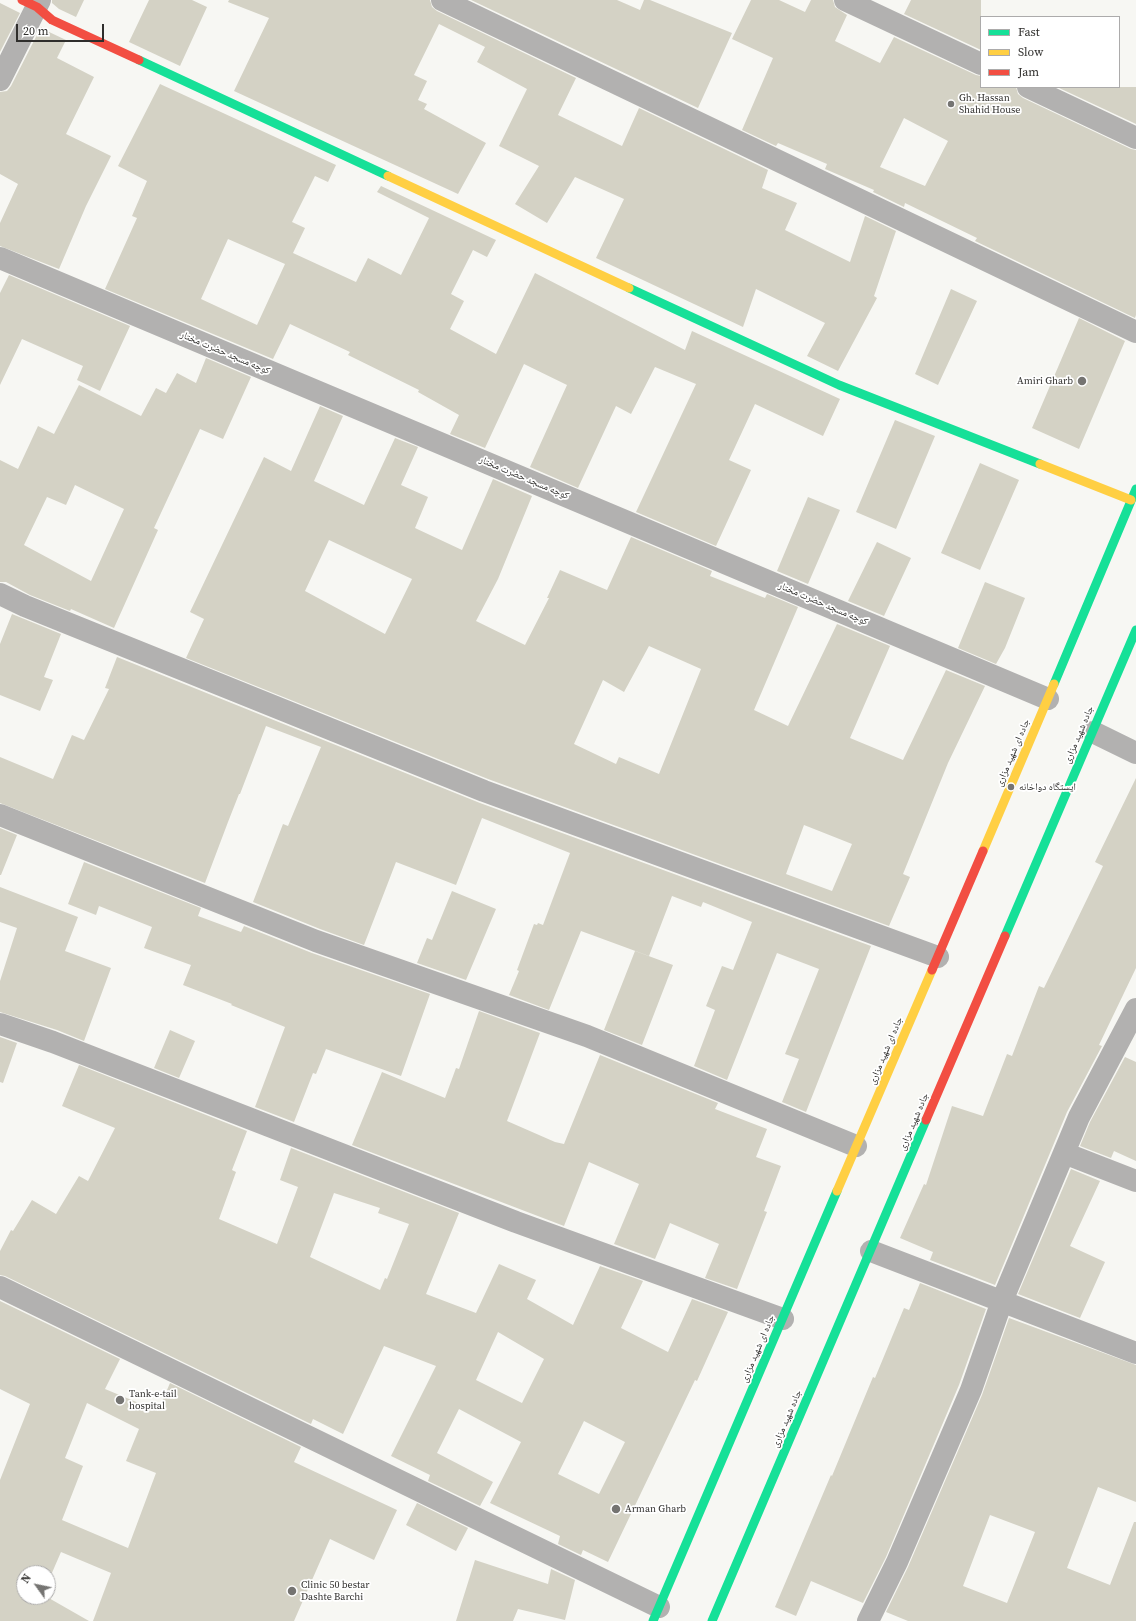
<!DOCTYPE html>
<meta charset="utf-8">
<style>
body{margin:0}
#map{position:relative;width:1136px;height:1621px;overflow:hidden;background:#f7f7f3;font-family:"Source Serif 4",serif}
canvas{display:block}
.legend{position:absolute;left:980px;top:16px;width:140px;height:72px;box-sizing:border-box;background:#fff;border:1px solid #acabab;margin:0;padding:5px 7px;list-style:none;font-size:12px;color:#2f2e2c}
.legend li{display:flex;align-items:center;gap:8px;height:20px}
.legend b{width:20px;border:1px solid #acabab}
.north{position:absolute;left:16px;top:1565px;width:40px;height:40px;box-sizing:border-box;background:#fff;border:1px solid #acabab;border-radius:50%;rotate:303deg;font-size:11px;font-weight:700;line-height:16px;text-align:center;color:#2f2e2c}
.north::after{content:'';display:block;margin:auto;width:14px;height:18px;background:#757472;clip-path:polygon(50% 0,100% 100%,50% 72%,0 100%)}
.scale{position:absolute;left:16px;top:24px;width:88px;height:18px;box-sizing:border-box;border:2px solid #2f2e2c;border-top:0;padding-left:5px;font-size:12px;line-height:14px;white-space:nowrap;color:#2f2e2c;-webkit-text-stroke:3px #fff;paint-order:stroke}
</style>
<div id="map">
<canvas width="1136" height="1621"></canvas>
<ul class="legend">
<li><b style="height:5px;background:#16e098"></b>Fast</li>
<li><b style="height:5px;background:#ffcf43"></b>Slow</li>
<li><b style="height:5px;background:#f24e42"></b>Jam</li>
</ul>
<div class="north">N</div>
<div class="scale">20 m</div>
</div>
<script>
const c = document.querySelector('canvas').getContext('2d');
c.lineJoin = 'round';
function fill(path, color) {
  c.fillStyle = color;
  c.fill(path, 'evenodd');
}
function toPath(rows) {
  const path = new Path2D();
  for (const r of rows) {
    path.moveTo(r[0], r[1]);
    for (let i = 2; i < r.length; i += 2) path.lineTo(r[i], r[i + 1]);
  }
  return path;
}
function stroke(path, color, width, dash) {
  c.strokeStyle = color;
  c.lineWidth = width;
  c.lineCap = dash ? 'butt' : 'round';
  c.setLineDash(dash || []);
  c.stroke(path);
}
function write(font, color, halo, rows, align = 'center') {
  c.font = font + ' "Source Serif 4","Noto Naskh Arabic",serif';
  c.lineWidth = 3.5;
  c.setLineDash([]);
  c.textBaseline = 'middle';
  c.strokeStyle = halo;
  c.fillStyle = color;
  for (const [text, x, y, turn = 0] of rows) {
    c.save();
    c.translate(x, y);
    c.rotate((+turn || 0) * Math.PI / 180);
    c.textAlign = isNaN(turn) ? turn : align;
    if (halo) c.strokeText(text, 0, 0);
    c.fillText(text, 0, 0);
    c.restore();
  }
}
fill(toPath([
 [52,0,84,0,76,17,59,9,52,3],
 [149,0,192,0,207,7,180,66,129,42],
 [229,0,430,0,432,7,437,11,576,78,558,115,622,146,639,108,768,170,762,188,797,203,785,230,850,262,865,216,896,231,874,296,877,298,838,371,807,356,825,323,756,289,743,327,596,258,624,199,575,177,547,223,515,204,539,166,499,146,527,89,477,62,485,47,439,24,414,75,427,81,418,100,427,104,424,109,486,143,458,194,234,91,269,18,228,2],
 [471,0,617,0,640,10,644,0,650,0,732,33,698,108],
 [751,0,779,0,805,12,811,0,833,0,835,7,847,15,835,41,880,63,894,37,976,75,981,76,981,87,1016,87,1018,94,1023,98,1131,149,1136,150,1136,315,1135,318,975,241,977,238,905,203,904,207,873,192,874,190,825,169,827,164,778,143,776,146,742,130,773,58,732,39],
 [904,118,948,141,925,186,880,167],
 [911,0,981,0,981,50,904,14],
 [0,3,20,13,0,52],
 [41,27,47,31,66,40,57,58,94,77,66,134,111,156,86,206,59,269,0,246,0,223,18,184,0,174,0,92,7,91,11,86],
 [160,84,336,165,328,182,315,176,292,222,305,228,293,253,356,282,368,258,401,275,429,218,377,192,381,186,496,240,487,257,473,250,451,294,464,301,450,329,496,354,535,273,685,350,692,331,840,399,823,436,755,404,729,460,751,470,716,546,636,512,696,384,655,367,631,414,616,406,578,488,530,467,567,385,524,364,485,448,450,434,459,415,418,392,419,390,348,355,350,352,290,324,273,359,105,289,137,218,132,216,147,181,118,166],
 [228,239,285,264,257,325,201,299],
 [1057,87,1136,87,1136,124],
 [9,275,130,326,100,391,77,380,83,366,22,339,0,385,0,293],
 [951,289,977,301,938,385,915,374],
 [1079,318,1125,341,1079,449,1032,428],
 [206,358,251,377,223,439,200,429,154,528,158,530,114,628,71,609,70,611,30,595,6,582,0,582,0,460,18,469,38,426,54,434,79,385,141,416,156,388,166,393,177,373,196,383],
 [75,485,124,509,91,581,24,545,47,497,66,505],
 [320,406,343,416,314,481,364,505,395,438,418,447,401,485,428,497,415,528,462,550,493,479,532,496,498,579,476,621,525,645,549,598,547,598,560,570,607,590,631,537,712,571,710,576,765,598,767,594,798,607,754,710,788,726,837,624,890,646,850,738,903,760,946,670,985,686,948,763,903,874,910,877,889,926,488,779,186,658,204,619,190,612,264,457,291,471],
 [329,540,412,579,385,634,305,591],
 [649,646,701,669,659,774,619,757,616,764,574,744,603,680,624,692],
 [804,825,852,844,832,891,786,874],
 [895,420,935,436,896,529,856,512],
 [980,463,1019,480,980,570,941,553],
 [808,497,840,510,808,584,777,571],
 [877,542,911,558,884,616,848,601],
 [985,582,1025,598,1005,648,996,664,958,648],
 [12,614,61,634,44,677,53,680,40,711,0,695,0,644],
 [117,657,480,803,871,946,806,1112,782,1102,799,1059,785,1054,819,969,777,953,727,1080,694,1066,715,1010,706,1006,722,966,733,970,752,922,703,902,701,907,672,896,649,956,581,931,549,1010,509,995,519,971,517,970,534,924,537,925,538,923,543,925,570,853,482,818,456,885,396,862,364,945,320,929,253,902,283,824,288,826,321,747,266,726,240,794,239,794,228,822,205,883,0,803,0,757,53,779,72,735,84,740,109,689,105,688],
 [1136,778,1136,968,1099,1045,1102,1046,1067,1112,995,1285,930,1260,933,1252,900,1238,924,1184,926,1185,952,1106,983,1116,1007,1054,1012,1056,1039,986,1044,988,1103,866,1095,862],
 [0,828,17,835,1,875,0,875],
 [84,862,201,908,198,916,241,932,244,926,312,953,430,994,401,1076,326,1049,316,1074,313,1073,294,1122,255,1107,285,1027,231,1005,232,1004,183,985,191,965,144,948,152,927,99,906,96,915,68,904],
 [0,887,78,917,65,951,111,968,84,1041,57,1030,0,1012,0,981,17,928,0,922],
 [452,891,496,909,466,980,417,963,427,938,432,940],
 [635,951,673,965,642,1045,604,1030],
 [479,1011,540,1033,507,1121,555,1142,564,1144,600,1055,718,1103,715,1109,767,1129,756,1157,781,1166,764,1211,767,1212,737,1289,705,1278,719,1244,670,1223,655,1259,614,1244,639,1184,589,1162,564,1226,352,1145,382,1072,445,1098,456,1068,459,1069],
 [170,1030,195,1041,179,1078,154,1068],
 [0,1037,17,1043,3,1083,0,1082],
 [1125,1057,1136,1062,1136,1161,1114,1151,1111,1158,1080,1146,1090,1122],
 [79,1065,247,1131,232,1170,236,1172,219,1219,277,1244,298,1187,280,1180,291,1148,459,1213,426,1294,476,1313,499,1264,536,1280,527,1299,573,1325,600,1266,643,1281,621,1328,668,1352,692,1299,728,1312,697,1381,695,1380,608,1562,583,1550,581,1555,558,1544,560,1536,490,1503,521,1442,459,1409,437,1453,493,1482,480,1506,428,1481,430,1475,391,1456,436,1366,384,1346,343,1434,313,1419,311,1424,5,1276,0,1275,0,1251,11,1230,13,1231,32,1200,56,1214,79,1176,88,1181,115,1128,62,1106],
 [334,1193,380,1208,378,1213,409,1224,387,1279,385,1278,380,1290,310,1257],
 [498,1332,544,1359,522,1403,476,1380],
 [584,1421,625,1442,599,1494,558,1474],
 [1071,1169,1100,1181,1070,1246,1105,1262,1080,1318,1018,1294],
 [920,1283,986,1309,959,1385,886,1557,863,1603,811,1581,796,1616,775,1607,831,1475,832,1476,873,1377,875,1378,904,1308,909,1310],
 [0,1301,120,1359,105,1389,158,1411,170,1383,301,1447,294,1462,397,1510,374,1560,330,1539,294,1621,93,1621,111,1573,61,1552,48,1582,48,1573,24,1573,24,1597,47,1597,89,1621,0,1621,0,1480,30,1404,0,1389],
 [87,1403,139,1429,126,1461,156,1473,128,1548,62,1520,83,1466,65,1458],
 [1009,1318,1136,1365,1136,1502,1098,1487,1067,1568,1110,1585,1134,1522,1136,1522,1136,1621,908,1621,886,1612,908,1567,982,1395],
 [990,1515,1035,1532,1007,1603,963,1586],
 [417,1503,468,1528,456,1551,406,1525],
 [475,1560,548,1584,551,1569,575,1580,565,1620,518,1609,513,1621,456,1621]
]), '#d4d2c5');
stroke(toPath([
 [442,0,1136,332],
 [845,0,981,64],
 [0,80,40,0],
 [1028,87,1136,138],
 [0,258,1048,699],
 [0,594,25,606,484,791,938,957],
 [1093,732,1136,753],
 [0,815,316,941,587,1036,856,1146],
 [0,1024,53,1042,516,1222,783,1319],
 [1064,1153,1136,1181],
 [871,1251,1136,1353],
 [0,1287,659,1607],
 [868,1621,897,1562,971,1390,1002,1301,1079,1117,1136,1009]
]), '#b2b1b0', 22);
stroke(toPath([
 [139,60,388,176],
 [629,288,839,385,1040,464],
 [1054,684,1136,489],
 [1005,936,1136,630],
 [653,1621,837,1191],
 [712,1621,926,1120]
]), '#16e098', 9);
stroke(toPath([
 [388,176,629,288],
 [1040,464,1131,500],
 [983,851,1054,684],
 [837,1191,932,970]
]), '#ffcf43', 9);
stroke(toPath([
 [22,0,37,7,52,20,139,60],
 [932,970,983,851],
 [926,1120,1005,936]
]), '#f24e42', 9);
for (const [x, y, r, color] of [
 [951,104,4,"#757472"],
 [1082,381,5,"#757472"],
 [1011,787,4,"#757472"],
 [120,1400,5,"#757472"],
 [616,1509,5,"#757472"],
 [292,1591,5,"#757472"]
]) {
  const dot = new Path2D();
  dot.arc(x, y, r, 0, 2 * Math.PI);
  c.fillStyle = color;
  c.fill(dot);
  stroke(dot, '#fff', 1.5);
}
write('10px', '#2f2e2c', '#fff', [
 ["Gh. Hassan",959,98],
 ["Shahid House",959,110],
 ["Amiri Gharb",1073,381,"right"],
 ["ایستگاه دواخانه",1019,787],
 ["Tank-e-tail",129,1394],
 ["hospital",129,1406],
 ["Arman Gharb",625,1509],
 ["Clinic 50 bestar",301,1585],
 ["Dashte Barchi",301,1597]
], 'left');
write('10px', '#2f2e2c', '#fff', [
 ["کوچه مسجد حضرت مختار",225,353,23],
 ["کوچه مسجد حضرت مختار",524,478,23],
 ["کوچه مسجد حضرت مختار",823,604,23],
 ["جاده شهید مزاری",1079,735,-67],
 ["جاده ای شهید مزاری",1013,753,-67],
 ["جاده ای شهید مزاری",886,1051,-67],
 ["جاده شهید مزاری",914,1122,-67],
 ["جاده ای شهید مزاری",758,1349,-67],
 ["جاده شهید مزاری",787,1419,-67]
]);
</script>
